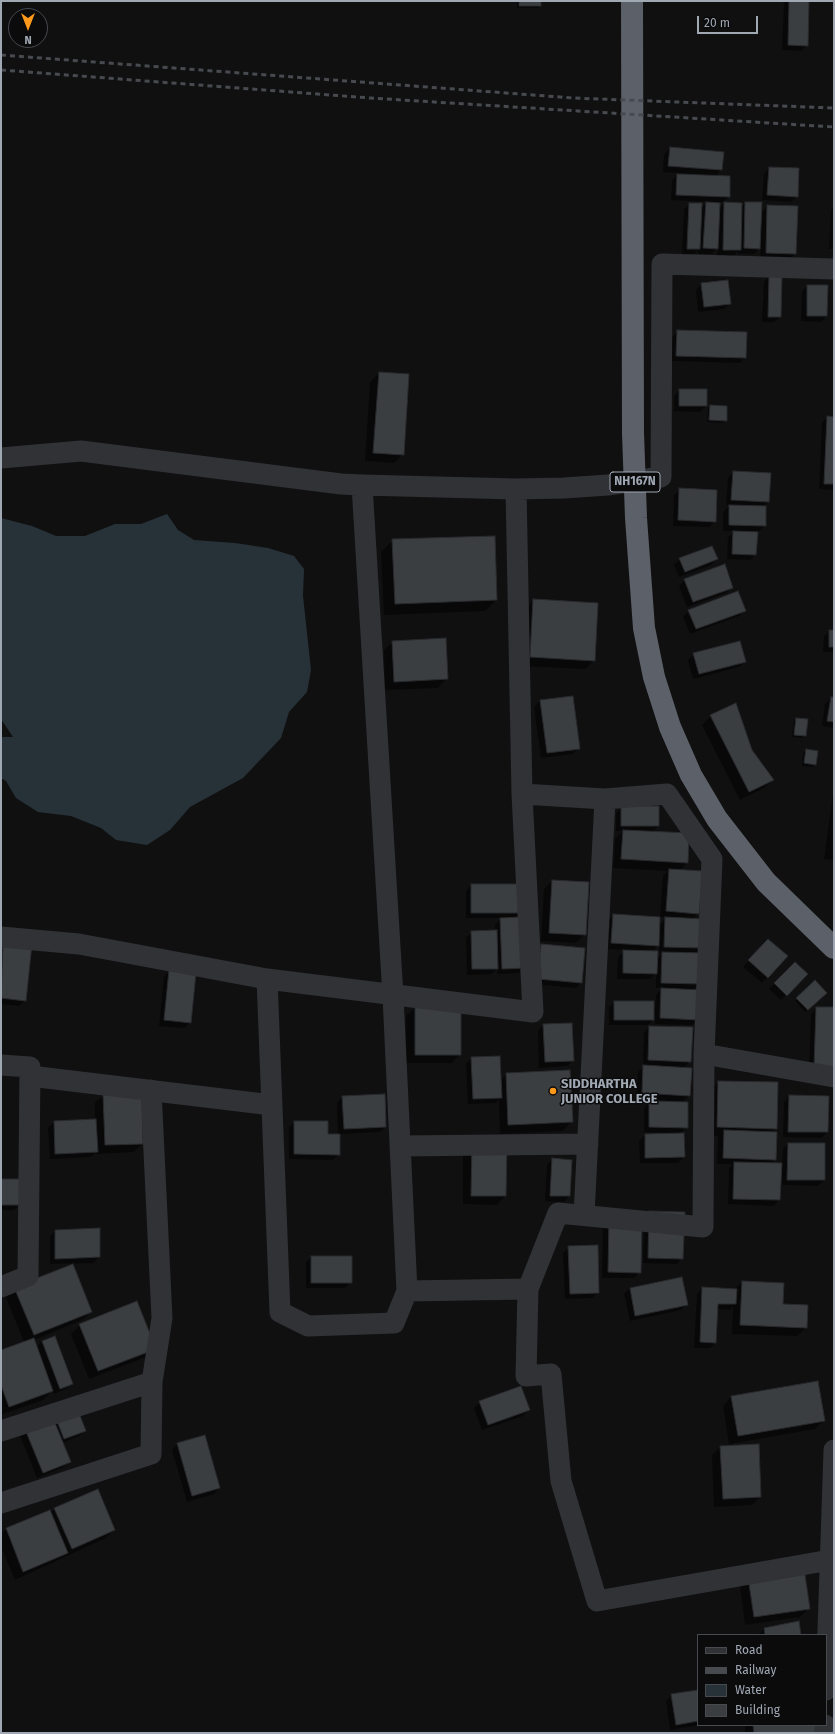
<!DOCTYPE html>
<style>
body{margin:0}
#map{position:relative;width:835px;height:1734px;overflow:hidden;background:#101011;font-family:"Fira Sans",sans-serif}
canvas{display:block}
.frame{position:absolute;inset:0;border:2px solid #a0a8b3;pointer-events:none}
.legend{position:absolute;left:697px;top:1634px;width:130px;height:92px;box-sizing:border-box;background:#0b0b0c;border:1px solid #474a4f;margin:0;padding:5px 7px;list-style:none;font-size:12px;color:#a0a8b3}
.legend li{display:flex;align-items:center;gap:8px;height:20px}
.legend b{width:20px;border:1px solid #474a4f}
.north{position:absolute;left:8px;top:8px;width:40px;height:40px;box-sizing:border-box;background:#0b0b0c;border:1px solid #474a4f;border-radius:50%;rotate:180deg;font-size:11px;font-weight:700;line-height:16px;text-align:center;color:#a0a8b3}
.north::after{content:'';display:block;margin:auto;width:14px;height:18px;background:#fe991b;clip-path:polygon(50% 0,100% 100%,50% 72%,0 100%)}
.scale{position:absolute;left:697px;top:16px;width:61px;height:18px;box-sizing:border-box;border:2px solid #a0a8b3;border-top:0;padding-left:5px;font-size:12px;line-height:14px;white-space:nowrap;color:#a0a8b3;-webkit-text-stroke:3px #0b0b0c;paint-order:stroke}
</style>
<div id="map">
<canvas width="835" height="1734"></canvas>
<div class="frame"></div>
<ul class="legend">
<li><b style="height:5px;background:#303236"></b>Road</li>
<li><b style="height:5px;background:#474a4f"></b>Railway</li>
<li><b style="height:11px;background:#273238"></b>Water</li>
<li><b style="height:11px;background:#3b3e41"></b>Building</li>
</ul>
<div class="north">N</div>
<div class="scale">20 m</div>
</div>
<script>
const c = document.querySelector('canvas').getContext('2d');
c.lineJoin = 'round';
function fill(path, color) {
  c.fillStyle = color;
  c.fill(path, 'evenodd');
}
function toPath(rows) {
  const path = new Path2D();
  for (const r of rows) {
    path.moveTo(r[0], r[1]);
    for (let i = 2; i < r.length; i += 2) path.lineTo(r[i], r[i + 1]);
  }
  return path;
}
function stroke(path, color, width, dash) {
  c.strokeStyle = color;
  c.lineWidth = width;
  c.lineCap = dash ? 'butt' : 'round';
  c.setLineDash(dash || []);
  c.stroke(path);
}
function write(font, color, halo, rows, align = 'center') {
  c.font = font + ' "Fira Sans",sans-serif';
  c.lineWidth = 3;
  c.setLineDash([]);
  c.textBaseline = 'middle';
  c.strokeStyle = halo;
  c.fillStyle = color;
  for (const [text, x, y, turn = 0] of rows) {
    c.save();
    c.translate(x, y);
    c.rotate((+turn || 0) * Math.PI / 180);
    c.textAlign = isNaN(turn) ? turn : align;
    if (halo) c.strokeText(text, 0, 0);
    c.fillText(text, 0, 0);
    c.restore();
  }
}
fill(toPath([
 [167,514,178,530,194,540,235,543,268,548,294,556,304,569,303,596,311,670,307,692,289,712,281,738,243,778,190,807,170,830,147,845,116,840,101,828,71,816,38,812,16,798,6,781,1,778,1,737,13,737,1,719,1,518,32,526,56,536,85,536,115,524,141,524]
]), '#273238');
fill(toPath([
 [517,1,540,1,540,5,538,8,517,8],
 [784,1,808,1,807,45,801,51,782,50],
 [670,148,723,153,721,170,715,177,729,197,723,202,719,202,719,209,724,203,741,207,746,203,761,213,767,206,795,254,790,259,760,259,761,247,754,254,738,254,738,251,734,256,717,255,718,248,711,254,698,254,698,250,694,254,682,254,684,209,690,204,701,208,708,202,671,200,672,181,677,175,693,176,693,174,663,172,664,154],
 [769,168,797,197,791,202,762,200,764,174],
 [834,207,834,249,829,249,831,210],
 [769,276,780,317,774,322,762,322,764,282],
 [702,284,730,304,724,309,698,312,696,290],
 [807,286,826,316,821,322,801,321,802,292],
 [678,331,745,357,740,363,671,361,672,337],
 [379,373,403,454,394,463,365,461,370,382],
 [680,390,706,406,700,412,674,411,674,396],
 [710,406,726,420,723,423,707,422,708,409],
 [827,417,834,418,833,490,819,489,822,423],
 [733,472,768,502,763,507,765,525,759,531,751,531,755,555,750,560,727,559,728,537,735,531,723,531,723,512,730,505,726,505,728,478],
 [680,489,715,521,709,527,673,526,674,495],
 [393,540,496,600,485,611,384,615,381,552],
 [680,559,717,559,711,565,679,577,674,565],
 [685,580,732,587,726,593,687,607,679,586],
 [533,600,594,660,586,669,521,666,525,609],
 [745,610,739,616,690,634,683,616,689,611],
 [829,631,834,631,834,652,823,652,824,637],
 [393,642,446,679,438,688,385,690,384,650],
 [694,654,745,661,739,667,693,679,688,660],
 [831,698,834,698,834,728,822,726,825,704],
 [540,701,579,748,573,754,541,758,534,707],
 [711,716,751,751,773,780,764,788,740,800,702,725],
 [797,719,805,736,802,738,792,737,794,721],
 [806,751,815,764,813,767,802,766,803,753],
 [834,786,834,860,824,859],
 [622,807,658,826,651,832,688,834,687,863,680,870,698,914,692,919,702,948,696,954,699,983,693,990,698,1020,692,1025,655,1024,655,1018,648,1025,609,1025,609,1007,614,1002,655,1010,656,995,662,988,656,988,656,974,650,979,617,979,618,957,625,950,606,949,608,921,613,915,659,925,667,917,660,917,663,875,668,871,613,868,615,839,623,831,616,831,616,813],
 [659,944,659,953,663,953,656,959,652,952],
 [552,881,585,934,576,943,541,941,544,889],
 [471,885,519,913,513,919,525,968,519,973,497,974,497,969,491,974,467,975,466,938,472,932,495,931,495,925,501,918,466,918,466,891],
 [3,942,25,1000,19,1006,1,1004,1,944],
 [542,945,582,982,576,988,533,984,536,951],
 [762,946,787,956,762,983,743,967],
 [795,963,807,974,781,1000,769,989],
 [170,971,190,1023,184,1028,159,1026,164,977],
 [815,982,826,993,805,1012,795,1001],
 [415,1008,460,1054,452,1063,406,1063,406,1016],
 [816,1008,834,1008,834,1074,809,1074,811,1014],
 [543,1025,573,1061,567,1066,539,1068,538,1031],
 [650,1027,690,1061,683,1069,689,1096,682,1102,687,1127,680,1134,683,1134,684,1157,678,1163,640,1163,639,1141,645,1135,669,1135,669,1133,644,1132,644,1108,650,1102,666,1102,666,1100,636,1099,638,1072,645,1065,643,1065,644,1032],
 [471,1058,500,1080,507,1074,571,1122,563,1131,500,1134,499,1100,495,1103,468,1104,466,1064],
 [719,1082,776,1128,771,1133,775,1160,771,1164,782,1164,783,1149,788,1144,824,1180,818,1186,782,1185,782,1166,780,1166,779,1200,774,1206,728,1204,729,1168,733,1164,717,1164,718,1136,709,1135,710,1090],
 [104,1095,142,1144,134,1152,96,1154,96,1152,91,1157,50,1159,48,1128,54,1122,95,1120,95,1103],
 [790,1096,827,1132,821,1138,783,1137,784,1102],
 [342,1097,385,1127,380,1132,339,1134,339,1154,333,1160,289,1159,289,1127,295,1122,327,1135,338,1135,337,1103],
 [472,1144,505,1196,497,1205,463,1204,463,1153],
 [552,1160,569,1196,564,1202,545,1201,547,1165],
 [1,1180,20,1205,14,1210,1,1210],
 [644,1218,682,1258,677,1264,643,1263],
 [609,1220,640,1272,634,1278,602,1278,603,1226],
 [55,1231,99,1257,93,1263,50,1264,50,1236],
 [569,1247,598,1292,592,1298,565,1299,563,1253],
 [312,1257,351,1282,345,1288,306,1288,306,1262],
 [682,1278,687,1304,681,1310,630,1321,624,1294,630,1288],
 [742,1282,782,1305,806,1328,797,1336,732,1334,733,1306,730,1310,717,1309,716,1342,710,1348,694,1348,697,1294,702,1288,735,1289],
 [15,1288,91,1312,82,1320,34,1340,36,1347,42,1341,72,1384,66,1389,54,1394,53,1390,43,1400,3,1414,1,1416,1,1351,24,1342,6,1297],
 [80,1325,154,1348,146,1357,89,1379,71,1334],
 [731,1397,824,1420,815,1429,729,1444,723,1406],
 [480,1402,528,1410,523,1416,482,1430,474,1408],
 [53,1420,85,1430,79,1436,62,1443,69,1461,64,1467,37,1478,20,1436,26,1430],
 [177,1444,219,1488,214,1494,187,1502,172,1450],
 [720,1447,760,1497,752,1505,714,1507,712,1455],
 [55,1509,114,1530,106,1538,15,1580,1,1547,1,1534,6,1529,50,1511,50,1513],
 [803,1569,809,1608,800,1617,745,1625,740,1586],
 [764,1628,800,1635,759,1635],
 [698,1691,698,1725,700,1725,670,1730,666,1701,672,1695],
 [745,1725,816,1725,816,1733,745,1733]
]), '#0007');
const building = toPath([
 [519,1,541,1,541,6,519,6,519,1],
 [789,1,809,1,808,46,788,45,789,1],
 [670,147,724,152,722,170,668,166,670,147],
 [769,167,799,168,798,197,767,195,769,167],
 [677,174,730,176,730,197,676,195,677,174],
 [706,202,720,203,718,249,703,248,706,202],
 [724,202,742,203,741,250,723,250,724,202],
 [745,202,762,202,760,249,744,248,745,202],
 [689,203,702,203,700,249,687,249,689,203],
 [767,205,798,206,796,254,766,253,767,205],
 [769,275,782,275,781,317,768,317,769,275],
 [728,280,731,304,704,307,701,283,728,280],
 [807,285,828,285,827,316,807,316,807,285],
 [677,330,747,332,746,358,676,356,677,330],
 [379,372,409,374,404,455,373,453,379,372],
 [679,389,707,389,707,406,679,406,679,389],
 [710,405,727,406,727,421,709,420,710,405],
 [827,416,834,417,834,484,824,484,827,416],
 [733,471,771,473,769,502,731,500,733,471],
 [679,488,717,490,716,522,678,520,679,488],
 [729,505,766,506,766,526,729,525,729,505],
 [733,531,758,532,756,555,732,554,733,531],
 [495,536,497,600,395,604,392,539,495,536],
 [712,546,718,559,685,572,679,558,712,546],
 [725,564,733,588,693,602,684,579,725,564],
 [738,591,746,611,696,629,688,610,738,591],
 [533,599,598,603,595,661,530,657,533,599],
 [829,630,834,630,834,647,829,647,829,630],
 [446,638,448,679,394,682,392,641,446,638],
 [740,641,746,662,699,674,693,653,740,641],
 [573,696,580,749,547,753,540,700,573,696],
 [831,697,834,697,834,722,827,721,831,697],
 [736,703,752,750,774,780,749,792,710,715,736,703],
 [796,718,808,719,806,736,794,735,796,718],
 [806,749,818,751,816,765,804,763,806,749],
 [621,806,659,806,659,826,621,826,621,806],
 [623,830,689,833,688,863,621,859,623,830],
 [669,869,703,871,699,914,666,911,669,869],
 [552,880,589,882,586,935,549,933,552,880],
 [471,884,520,884,520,913,471,913,471,884],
 [613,914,660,917,659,946,611,943,613,914],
 [524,917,526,968,502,969,500,918,524,917],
 [665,917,704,919,703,948,664,947,665,917],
 [497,930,498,969,472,969,471,931,497,930],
 [768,939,788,956,768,978,748,960,768,939],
 [3,941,32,944,26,1001,1,998,3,941],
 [541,944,585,948,582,983,538,979,541,944],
 [623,950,658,951,657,974,623,973,623,950],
 [662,952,701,953,700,984,661,983,662,952],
 [795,962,808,974,787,996,774,983,795,962],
 [169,970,196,973,191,1023,164,1020,169,970],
 [815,980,827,993,808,1010,796,998,815,980],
 [661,988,700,990,699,1020,660,1018,661,988],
 [614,1001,654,1001,654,1020,614,1020,614,1001],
 [415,1007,461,1007,461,1055,415,1055,415,1007],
 [816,1007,834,1007,834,1069,814,1069,816,1007],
 [572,1023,574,1061,545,1062,543,1024,572,1023],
 [649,1026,693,1027,691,1062,648,1060,649,1026],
 [500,1056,502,1098,473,1099,471,1057,500,1056],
 [643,1065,692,1068,690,1096,642,1093,643,1065],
 [570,1070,573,1122,508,1125,506,1073,570,1070],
 [718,1081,778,1082,777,1129,717,1127,718,1081],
 [142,1092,143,1144,105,1145,103,1094,142,1092],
 [385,1094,386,1127,344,1129,342,1096,385,1094],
 [789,1095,829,1096,828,1132,788,1132,789,1095],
 [649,1101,688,1102,688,1128,649,1127,649,1101],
 [96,1119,98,1152,55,1154,54,1121,96,1119],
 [294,1121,328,1121,328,1134,340,1134,340,1155,294,1154,294,1121],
 [724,1130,777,1132,776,1160,723,1158,724,1130],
 [684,1133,685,1157,645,1158,645,1134,684,1133],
 [472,1143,507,1144,506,1196,471,1196,472,1143],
 [788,1143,825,1143,825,1180,787,1180,788,1143],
 [552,1158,572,1160,570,1196,550,1196,552,1158],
 [734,1162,782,1163,780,1200,733,1199,734,1162],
 [1,1179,21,1179,21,1205,1,1205,1,1179],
 [649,1211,685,1212,683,1259,648,1258,649,1211],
 [609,1219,642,1220,641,1273,608,1272,609,1219],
 [100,1228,100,1257,55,1259,55,1230,100,1228],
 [598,1245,599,1293,570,1294,568,1246,598,1245],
 [311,1256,352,1256,352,1283,311,1283,311,1256],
 [73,1264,92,1312,34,1335,14,1287,73,1264],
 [682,1277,688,1305,635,1316,630,1288,682,1277],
 [742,1281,784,1283,783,1304,808,1305,807,1328,740,1325,742,1281],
 [702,1287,737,1289,736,1304,718,1304,716,1343,700,1342,702,1287],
 [137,1301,156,1349,98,1371,79,1324,137,1301],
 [55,1336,73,1384,60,1389,42,1341,55,1336],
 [34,1338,53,1391,9,1407,1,1385,1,1350,34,1338],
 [818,1381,825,1421,738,1436,731,1396,818,1381],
 [521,1386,530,1410,488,1425,479,1401,521,1386],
 [77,1408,86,1431,64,1439,55,1416,77,1408],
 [53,1418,71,1462,43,1473,25,1429,53,1418],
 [205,1435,220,1488,192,1496,177,1443,205,1435],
 [759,1444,761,1497,723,1499,720,1446,759,1444],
 [98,1489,115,1530,72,1549,54,1508,98,1489],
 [50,1510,68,1553,23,1572,6,1528,50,1510],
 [804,1568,810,1609,754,1617,748,1577,804,1568],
 [799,1621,801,1635,765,1635,764,1628,799,1621],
 [698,1690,698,1721,676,1725,671,1694,698,1690],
 [753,1725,817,1725,817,1733,754,1733,753,1725]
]);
fill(building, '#3b3e41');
stroke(building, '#292a2d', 1);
stroke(toPath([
 [1,458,81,451,341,484,362,485,516,489,564,488,608,485,661,477,662,264,834,269],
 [362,485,393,996,407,1291,528,1289],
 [516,489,522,794],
 [1,937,79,944,267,979,533,1012,522,794,605,799],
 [267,979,280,1312,308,1326,394,1323,407,1291],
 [1,1065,30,1067,28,1276,1,1287],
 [30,1076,272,1105],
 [400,1146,588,1144],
 [584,1215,605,799,667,794,712,859,704,1054],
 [1,1431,152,1382],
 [1,1503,151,1454,152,1382,162,1318,151,1090],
 [830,1560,597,1601,561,1481,551,1374,526,1376,528,1289,558,1213,703,1227,704,1054,834,1077],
 [826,1690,834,1450],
 [825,1733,825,1725]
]), '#303236', 21);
stroke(toPath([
 [632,1,633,433,636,518,644,628,654,677,670,727,691,775,717,819,766,882,834,948]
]), '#5c6068', 22);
stroke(toPath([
 [1,55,573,98,834,108],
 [1,70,370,98,834,127]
]), '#474a4f', 3, [5, 4]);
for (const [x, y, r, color] of [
 [553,1091,4,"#fe991b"]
]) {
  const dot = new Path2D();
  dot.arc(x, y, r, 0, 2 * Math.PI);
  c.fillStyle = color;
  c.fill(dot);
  stroke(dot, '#0b0b0c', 1.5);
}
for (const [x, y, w] of [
 [635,482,50]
]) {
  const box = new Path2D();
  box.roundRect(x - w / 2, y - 10, w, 20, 3);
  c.fillStyle = '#0b0b0c';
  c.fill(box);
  stroke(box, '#a0a8b3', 1);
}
write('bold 12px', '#a0a8b3', null, [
 ["NH167N",635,482]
]);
write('bold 13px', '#a0a8b3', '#0b0b0c', [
 ["SIDDHARTHA",561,1084],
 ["JUNIOR COLLEGE",561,1099]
], 'left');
</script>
